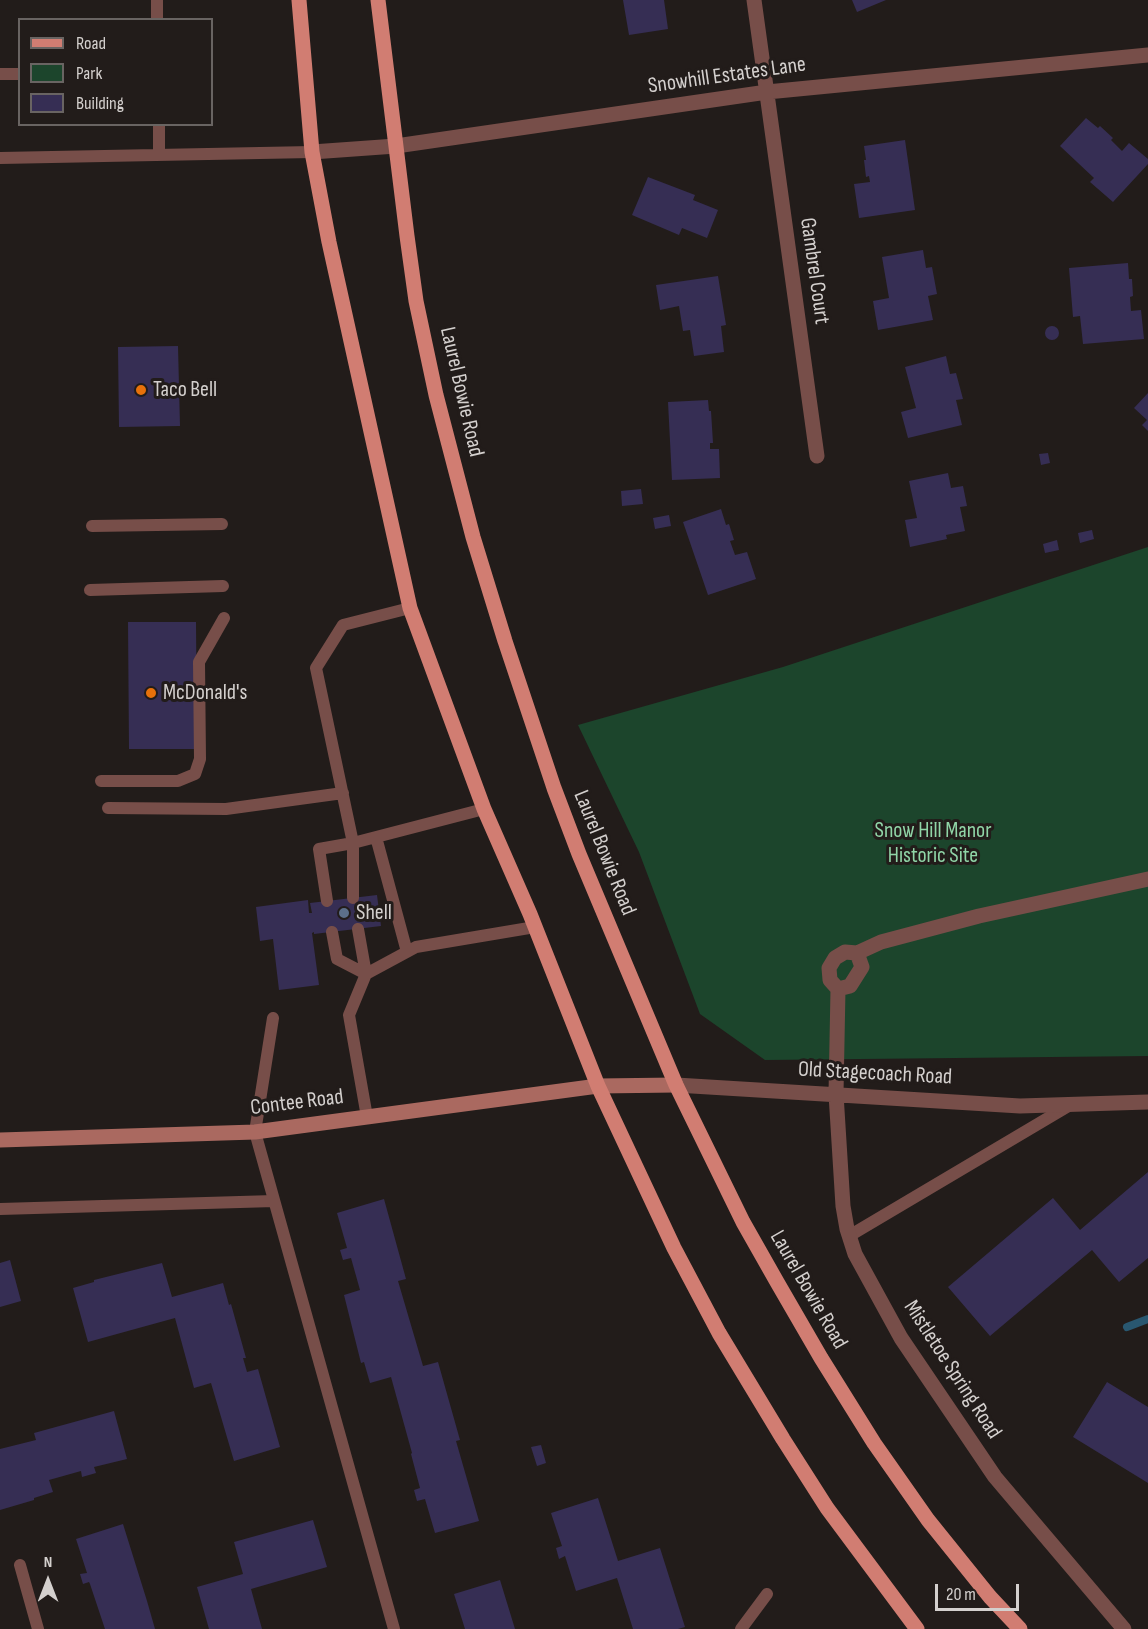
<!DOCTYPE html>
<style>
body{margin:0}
#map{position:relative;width:1148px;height:1629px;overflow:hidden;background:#221c1a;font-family:"Sofia Sans Condensed",sans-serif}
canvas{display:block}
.legend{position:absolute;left:18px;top:18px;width:195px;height:108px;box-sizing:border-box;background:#221c1a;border:2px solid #696462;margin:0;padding:8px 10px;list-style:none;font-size:18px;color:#d4d0ce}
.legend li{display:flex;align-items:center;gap:12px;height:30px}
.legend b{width:30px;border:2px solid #696462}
.north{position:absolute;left:18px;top:1551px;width:60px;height:60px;-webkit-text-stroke:4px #221c1a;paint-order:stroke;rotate:0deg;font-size:16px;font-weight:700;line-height:24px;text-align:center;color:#d4d0ce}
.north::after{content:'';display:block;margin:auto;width:21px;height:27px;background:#d4d0ce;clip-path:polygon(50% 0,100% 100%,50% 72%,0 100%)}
.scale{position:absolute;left:935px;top:1584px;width:84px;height:27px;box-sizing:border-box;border:3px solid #d4d0ce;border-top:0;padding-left:8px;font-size:18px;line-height:21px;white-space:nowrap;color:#d4d0ce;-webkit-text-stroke:4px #221c1a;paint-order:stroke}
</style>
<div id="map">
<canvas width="1148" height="1629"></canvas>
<ul class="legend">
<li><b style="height:8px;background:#d17d72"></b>Road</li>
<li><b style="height:16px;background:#1c452c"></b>Park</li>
<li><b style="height:16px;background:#362e54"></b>Building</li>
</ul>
<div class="north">N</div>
<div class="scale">20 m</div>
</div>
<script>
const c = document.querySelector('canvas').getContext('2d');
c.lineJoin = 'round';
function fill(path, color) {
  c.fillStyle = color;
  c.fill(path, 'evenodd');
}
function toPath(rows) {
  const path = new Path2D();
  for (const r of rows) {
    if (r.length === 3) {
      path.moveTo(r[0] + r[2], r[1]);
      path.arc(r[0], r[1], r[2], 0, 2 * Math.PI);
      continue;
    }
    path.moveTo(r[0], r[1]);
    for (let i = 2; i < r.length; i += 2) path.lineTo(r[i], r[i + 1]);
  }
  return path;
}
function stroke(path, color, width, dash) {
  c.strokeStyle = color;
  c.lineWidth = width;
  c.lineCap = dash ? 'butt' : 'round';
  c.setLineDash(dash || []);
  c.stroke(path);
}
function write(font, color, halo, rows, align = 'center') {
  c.font = font + ' "Sofia Sans Condensed",sans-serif';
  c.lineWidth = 6;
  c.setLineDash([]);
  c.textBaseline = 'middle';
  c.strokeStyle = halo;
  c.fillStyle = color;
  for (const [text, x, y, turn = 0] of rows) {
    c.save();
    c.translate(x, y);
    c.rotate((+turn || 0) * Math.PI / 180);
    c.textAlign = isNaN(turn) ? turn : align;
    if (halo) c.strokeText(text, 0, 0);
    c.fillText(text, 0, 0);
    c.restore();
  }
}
fill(toPath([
 [1148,547,1148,1056,765,1060,700,1014,639,852,578,725,783,667]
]), '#1c452c');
stroke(toPath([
 [1127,1327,1148,1319]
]), '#295770', 8);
fill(toPath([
 [623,0,664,0,668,29,629,35],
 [852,0,886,0,857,12],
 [1086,118,1098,128,1100,126,1113,138,1111,140,1122,151,1129,143,1148,159,1148,164,1113,202,1090,182,1094,178,1060,146],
 [905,140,915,210,859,218,854,184,870,182,869,176,866,177,864,160,866,160,864,146],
 [648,177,695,195,693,200,718,210,707,238,682,228,679,235,632,215],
 [923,250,926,268,932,267,937,294,928,296,933,320,878,330,873,301,889,298,882,257],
 [1128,263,1129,279,1132,279,1133,296,1130,297,1131,311,1141,310,1144,339,1083,344,1080,316,1073,317,1069,268],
 [718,276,726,325,721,326,724,352,694,356,690,330,683,331,679,306,660,310,656,285],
 [1052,333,7],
 [178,346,180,426,119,427,118,347],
 [946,356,950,374,956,373,963,399,956,400,962,425,908,438,901,412,916,408,905,367],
 [1148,393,1148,431,1142,425,1147,420,1134,408],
 [708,400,709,411,711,411,713,443,710,443,710,449,719,449,720,478,672,480,668,402],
 [1048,453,1050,463,1041,465,1039,454],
 [948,473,951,488,963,486,967,506,960,507,965,531,946,535,947,539,910,547,905,520,917,518,909,481],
 [641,489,643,504,622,506,621,491],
 [721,509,726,525,729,524,734,540,730,541,735,555,747,552,756,579,708,595,683,522],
 [669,515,671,526,655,529,653,518],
 [1092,530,1094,539,1080,543,1078,533],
 [1057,540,1059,550,1045,553,1043,544],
 [128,622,196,622,197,749,129,749],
 [377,895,381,926,314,934,314,932,312,933,319,985,279,990,273,939,260,941,256,907,308,900,309,913,312,913,310,903],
 [1148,1172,1148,1258,1119,1282,1092,1250,990,1336,948,1287,1053,1198,1080,1230],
 [384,1199,406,1279,398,1281,423,1366,438,1362,460,1440,456,1441,479,1521,435,1533,425,1499,417,1501,414,1490,420,1488,411,1454,412,1453,391,1377,370,1383,364,1362,361,1363,344,1295,360,1290,351,1258,343,1260,340,1250,347,1248,337,1213],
 [10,1260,21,1301,0,1307,0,1263],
 [162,1263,172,1297,223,1283,229,1305,231,1304,246,1358,243,1358,247,1372,258,1369,280,1447,234,1461,211,1383,194,1388,175,1318,88,1342,73,1288,94,1282,94,1280],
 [1107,1382,1148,1407,1148,1483,1073,1437],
 [114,1411,127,1459,94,1467,96,1473,82,1477,81,1471,49,1480,53,1492,34,1498,34,1500,0,1510,0,1449,36,1440,34,1433],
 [541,1445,546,1463,537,1466,531,1447],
 [598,1498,618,1561,660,1548,685,1627,678,1629,633,1629,617,1578,576,1591,565,1556,559,1559,556,1548,562,1546,551,1513],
 [313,1520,327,1567,251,1589,262,1629,209,1629,197,1587,243,1574,234,1542],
 [123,1524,147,1601,155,1629,105,1629,90,1584,89,1582,83,1584,80,1574,87,1573,76,1539],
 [500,1580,515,1629,465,1629,454,1594]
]), '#362e54');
stroke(toPath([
 [157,0,157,20],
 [0,74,20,74],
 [159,124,159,155],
 [0,158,312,152],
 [92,526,222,524],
 [90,590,223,586],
 [410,608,343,625,316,668,353,843,484,809],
 [101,781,178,781,195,774,200,759,199,662,224,618],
 [108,808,226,809,343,793],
 [376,837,407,952],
 [327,901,319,849,353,843,353,898],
 [358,929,366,974],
 [332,932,337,959,366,974],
 [273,1018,255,1132,394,1629],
 [367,1117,349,1015,366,974,416,947,535,927],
 [0,1209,274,1201],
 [849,1236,1070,1105],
 [20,1565,38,1629],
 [741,1629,767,1594]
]), '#774e49', 12);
stroke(toPath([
 [754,0,817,456],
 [312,152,396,146,767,92,1148,55],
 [838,989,830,980,829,968,835,958,845,952,857,953],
 [676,1085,1020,1106,1148,1102],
 [1124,1629,995,1477,901,1338,855,1254,847,1229,843,1206,836,1094,838,989,850,986,862,967,857,953,881,942,979,916,1148,879]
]), '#774e49', 15);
stroke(toPath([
 [0,1140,255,1132,598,1086,676,1085]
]), '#aa6960', 15);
stroke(toPath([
 [299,0,312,152,329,242,410,608,484,809,530,914,598,1086,674,1248,719,1333,783,1439,827,1508,917,1629],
 [378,0,407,236,416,301,436,395,473,537,505,641,554,788,579,854,676,1085,743,1222,777,1282,821,1358,874,1443,928,1520,990,1597,1020,1629]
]), '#d17d72', 15);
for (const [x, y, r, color] of [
 [141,390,6,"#e8710a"],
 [151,693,6,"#e8710a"],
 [344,913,6,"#5c6f8a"]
]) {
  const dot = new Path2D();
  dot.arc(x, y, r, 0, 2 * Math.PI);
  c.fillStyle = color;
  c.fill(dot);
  stroke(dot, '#221c1a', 2);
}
write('22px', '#d4d0ce', '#221c1a', [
 ["Snowhill Estates Lane",727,76,-8],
 ["Gambrel Court",814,271,82],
 ["Laurel Bowie Road",461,392,77],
 ["Laurel Bowie Road",604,853,68],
 ["Old Stagecoach Road",875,1074,3],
 ["Contee Road",297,1103,-7],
 ["Laurel Bowie Road",808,1290,60],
 ["Mistletoe Spring Road",952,1370,57]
]);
write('22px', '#d4d0ce', '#221c1a', [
 ["Taco Bell",153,390],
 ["McDonald's",163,693],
 ["Shell",356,913]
], 'left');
write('22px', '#90d5a7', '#221c1a', [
 ["Snow Hill Manor",933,831],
 ["Historic Site",933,856]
]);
</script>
